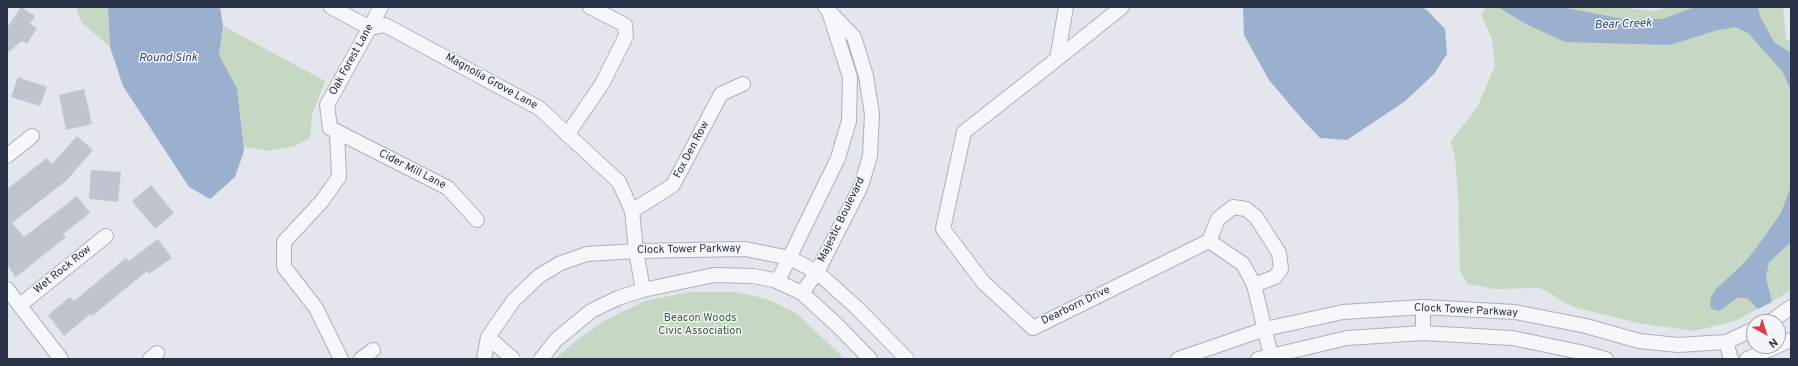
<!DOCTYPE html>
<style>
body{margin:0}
#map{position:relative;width:1798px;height:366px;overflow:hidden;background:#e3e6ec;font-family:Overpass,sans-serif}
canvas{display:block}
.frame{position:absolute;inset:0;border:8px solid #293146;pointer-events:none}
.north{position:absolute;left:1746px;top:314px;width:40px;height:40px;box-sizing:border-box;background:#f3f5f9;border:1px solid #a2a7b1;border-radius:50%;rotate:141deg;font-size:11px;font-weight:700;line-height:16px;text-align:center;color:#293146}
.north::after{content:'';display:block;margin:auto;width:14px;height:18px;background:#db3e49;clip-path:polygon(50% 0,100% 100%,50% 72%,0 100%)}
</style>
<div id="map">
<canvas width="1798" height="366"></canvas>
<div class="frame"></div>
<div class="north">N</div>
</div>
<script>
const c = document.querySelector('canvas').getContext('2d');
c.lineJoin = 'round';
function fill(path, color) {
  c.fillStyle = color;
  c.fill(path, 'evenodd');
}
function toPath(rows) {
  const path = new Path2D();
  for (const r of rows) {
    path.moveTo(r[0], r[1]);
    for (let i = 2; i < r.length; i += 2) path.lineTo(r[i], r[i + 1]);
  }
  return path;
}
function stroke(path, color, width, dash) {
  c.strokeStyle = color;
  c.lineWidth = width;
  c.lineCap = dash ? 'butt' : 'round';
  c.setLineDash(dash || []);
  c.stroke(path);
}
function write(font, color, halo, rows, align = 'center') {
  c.font = font + ' Overpass,sans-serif';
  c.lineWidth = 3;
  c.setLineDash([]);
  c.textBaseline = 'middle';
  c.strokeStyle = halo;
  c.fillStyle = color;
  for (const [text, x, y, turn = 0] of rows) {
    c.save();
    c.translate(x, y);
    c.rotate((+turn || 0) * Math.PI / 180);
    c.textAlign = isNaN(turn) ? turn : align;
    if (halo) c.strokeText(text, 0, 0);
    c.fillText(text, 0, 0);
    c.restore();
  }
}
fill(toPath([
 [76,7,108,7,110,47,81,22],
 [1486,7,1618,7,1653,11,1670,7,1783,7,1786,39,1791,42,1791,289,1782,296,1735,321,1694,331,1638,323,1573,307,1540,288,1494,289,1468,284,1460,271,1458,194,1455,158,1451,141,1478,106,1495,65,1492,39,1481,15],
 [223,26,325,81,312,115,310,138,294,146,268,151,243,147,237,88,219,55],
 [690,292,736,292,767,299,796,313,845,359,555,359,574,342,604,321,645,301]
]), '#c6d7c3');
fill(toPath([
 [108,7,220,7,223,26,219,55,237,88,244,151,235,177,210,199,189,187,123,86,110,47],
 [1243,7,1421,7,1427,10,1445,29,1447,54,1434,74,1404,102,1347,140,1320,138,1302,119,1269,80,1244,35],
 [1498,7,1561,7,1623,19,1662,19,1695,7,1758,7,1760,16,1774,42,1791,53,1791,90,1782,71,1748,33,1736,27,1718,30,1669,45,1565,42,1526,24],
 [1791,186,1791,242,1769,262,1766,278,1772,302,1758,309,1747,298,1737,298,1719,311,1712,309,1710,306,1711,297,1716,289,1745,262,1757,247,1781,213]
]), '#9bb0cf');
fill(toPath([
 [21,7,35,16,30,24,37,28,27,44,22,41,7,53,7,28],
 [18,77,47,87,40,106,11,97],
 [84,89,92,124,66,130,59,95],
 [77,136,93,150,67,180,12,223,24,237,77,196,90,213,63,234,66,237,16,277,7,265,7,189,47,158,52,164],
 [91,170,121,172,118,202,89,199],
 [151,185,174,213,155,229,132,201],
 [158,239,172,258,149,274,147,271,92,316,90,314,64,336,48,315,70,297,74,301,126,258,129,261]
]), '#bfc4cf');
const minor = toPath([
 [331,7,370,28,385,25,539,108,619,182,632,211,636,251,643,290],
 [381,7,327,105,330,128,448,188,477,220],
 [1066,7,1057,59,964,132,943,229,983,282,1033,328,1209,241,1243,264,1254,285,1271,355],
 [1057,59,1122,7],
 [337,132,339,177,322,201,284,242,284,267,316,308,341,359],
 [567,135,602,84,626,36,625,25,590,7],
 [7,156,32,136],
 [632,211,673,185,721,94,743,84],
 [1209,241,1218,219,1233,207,1246,209,1256,217,1279,253,1281,269,1275,277,1254,285],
 [778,281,838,158,849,121,850,77,830,15],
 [7,289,61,359],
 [802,293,817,272,861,186,870,156,872,114,866,76,854,37,825,7],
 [20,305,106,236],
 [1423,307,1423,333],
 [1770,322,1791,307],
 [488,337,513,359],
 [1726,342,1731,359],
 [150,359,157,353],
 [361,359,373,350],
 [484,359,488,337,514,300,539,276,561,263,587,254,636,251,745,249,790,258,817,272,857,308,907,359],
 [541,359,556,340,591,311,618,298,643,290,714,275,753,276,774,280,802,293,839,327,870,359],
 [1178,359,1265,329,1343,312,1423,307,1515,312,1586,326,1639,341,1678,345,1726,342,1754,329],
 [1258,359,1347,338,1423,333,1512,338,1580,352,1606,359],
 [1747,359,1791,340]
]);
stroke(minor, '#abb0ba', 16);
stroke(minor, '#f6f7fa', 14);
write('11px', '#293146', '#f3f5f9', [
 ["Oak Forest Lane",352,60,-61],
 ["Magnolia Grove Lane",491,82,29],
 ["Fox Den Row",692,150,-62],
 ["Cider Mill Lane",412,170,27],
 ["Majestic Boulevard",842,220,-64],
 ["Clock Tower Parkway",689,250,-1],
 ["Wet Rock Row",63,270,-39],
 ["Dearborn Drive",1076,306,-26],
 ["Clock Tower Parkway",1466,311,3]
]);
write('11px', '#3a6335', '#f3f5f9', [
 ["Beacon Woods",700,319],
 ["Civic Association",700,332]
]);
write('italic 12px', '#2f4c7e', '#f3f5f9', [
 ["Bear Creek",1623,25,-2],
 ["Round Sink",168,59]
]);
</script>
